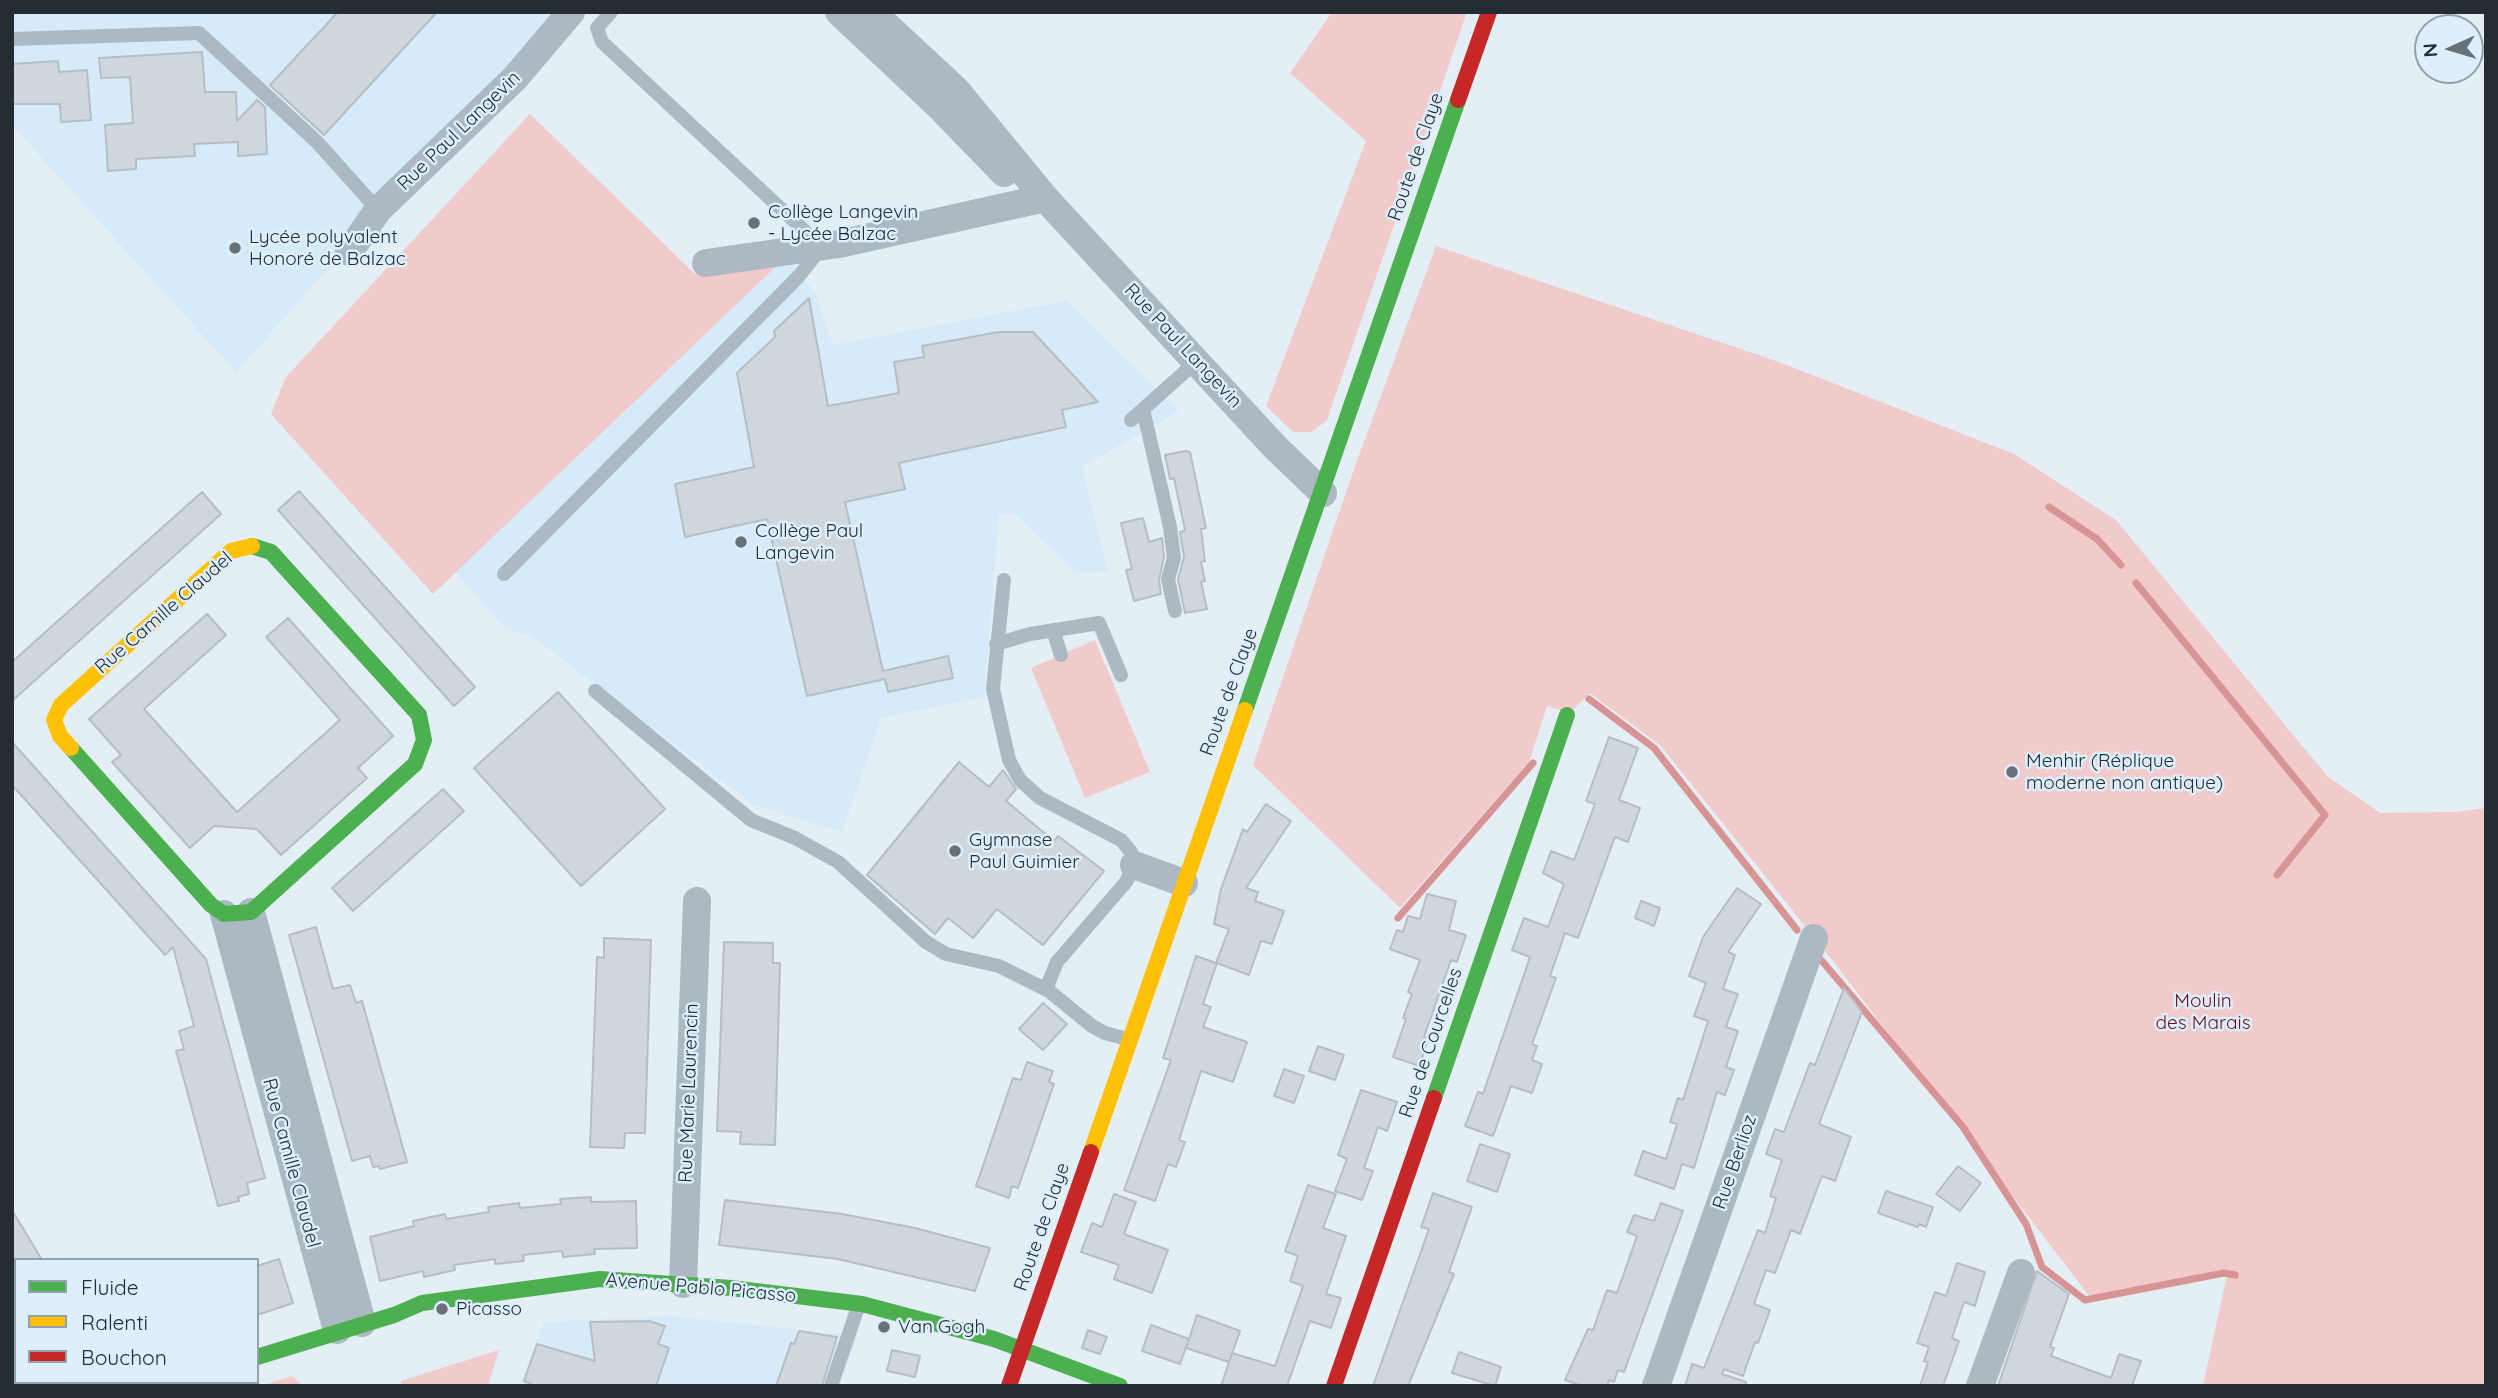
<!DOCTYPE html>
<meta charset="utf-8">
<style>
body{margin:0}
#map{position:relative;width:2498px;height:1398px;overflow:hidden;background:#e4eef5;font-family:Quicksand,sans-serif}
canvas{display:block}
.frame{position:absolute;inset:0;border:14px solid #252d34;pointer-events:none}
.legend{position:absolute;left:14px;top:1258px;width:245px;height:126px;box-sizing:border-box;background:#ddeffc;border:2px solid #93a1ac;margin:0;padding:9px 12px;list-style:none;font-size:21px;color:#252d34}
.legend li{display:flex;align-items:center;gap:14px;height:35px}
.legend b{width:35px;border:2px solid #93a1ac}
.north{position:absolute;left:2414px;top:14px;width:70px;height:70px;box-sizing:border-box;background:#ddeffc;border:2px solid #93a1ac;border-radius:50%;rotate:266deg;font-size:19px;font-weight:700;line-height:28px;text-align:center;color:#252d34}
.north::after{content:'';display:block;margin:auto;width:24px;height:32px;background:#687178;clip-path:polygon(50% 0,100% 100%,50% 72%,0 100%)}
</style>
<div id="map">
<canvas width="2498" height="1398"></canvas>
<div class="frame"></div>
<ul class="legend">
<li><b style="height:9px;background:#4caf50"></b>Fluide</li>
<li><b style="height:9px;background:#ffc107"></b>Ralenti</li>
<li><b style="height:9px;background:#c62828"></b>Bouchon</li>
</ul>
<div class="north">N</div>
</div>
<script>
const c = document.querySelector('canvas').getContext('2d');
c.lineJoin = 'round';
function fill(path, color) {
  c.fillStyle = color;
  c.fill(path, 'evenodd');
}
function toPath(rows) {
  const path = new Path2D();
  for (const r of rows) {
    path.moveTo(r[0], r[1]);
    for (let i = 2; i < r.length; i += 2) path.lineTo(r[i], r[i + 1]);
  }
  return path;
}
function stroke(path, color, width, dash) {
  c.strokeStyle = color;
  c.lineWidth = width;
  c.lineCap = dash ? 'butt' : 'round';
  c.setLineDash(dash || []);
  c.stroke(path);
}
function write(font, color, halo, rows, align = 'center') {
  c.font = font + ' Quicksand,sans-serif';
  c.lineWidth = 5;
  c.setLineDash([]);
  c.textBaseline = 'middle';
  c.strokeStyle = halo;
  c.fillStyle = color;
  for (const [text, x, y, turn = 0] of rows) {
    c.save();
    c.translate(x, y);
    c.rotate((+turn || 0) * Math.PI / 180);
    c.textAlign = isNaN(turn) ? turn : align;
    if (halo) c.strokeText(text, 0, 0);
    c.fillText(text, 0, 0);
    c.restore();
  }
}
fill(toPath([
 [12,12,561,12,487,90,236,372,12,125],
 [785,258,815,292,833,345,1066,301,1179,411,1082,467,1108,571,1076,573,1015,513,999,514,984,697,881,718,842,832,754,805,533,637,505,628,455,572],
 [671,1316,858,1336,839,1386,519,1386,544,1322]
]), '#d6ebf9');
fill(toPath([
 [1332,12,1467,12,1327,420,1312,432,1293,432,1266,406,1366,141,1290,73],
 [530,114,694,273,706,274,785,258,433,594,271,414,286,377],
 [1436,246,1779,362,2014,454,2116,520,2327,776,2380,813,2456,812,2486,808,2486,1386,2203,1386,2227,1275,2093,1301,1833,961,1661,746,1590,693,1570,713,1547,706,1529,762,1400,908,1253,765,1353,472],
 [1095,640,1150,772,1085,798,1031,668],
 [499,1350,488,1386,402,1386,401,1381],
 [292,1376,303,1386,262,1386]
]), '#f1cacb');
stroke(toPath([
 [2049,507,2097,539,2121,565],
 [2136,583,2325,815,2277,875],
 [1589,699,1654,748,1797,930],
 [1398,918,1533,763],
 [1822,961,1963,1127,2026,1224,2042,1267,2085,1300,2224,1273,2235,1275]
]), '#d89495', 7);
const building = toPath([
 [338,12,437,12,324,135,270,85,338,12],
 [202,52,205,92,236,92,237,121,257,100,265,107,267,154,238,156,238,142,194,144,195,156,136,159,136,169,108,171,105,125,133,123,130,77,101,78,99,58,202,52],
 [58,61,59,72,87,70,91,120,61,122,60,104,12,104,12,64,58,61],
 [809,298,828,406,899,393,894,362,924,357,922,346,999,332,1033,332,1098,402,1062,410,1066,427,899,463,905,489,845,502,883,671,948,656,953,678,888,692,885,679,807,696,767,519,685,537,675,484,754,467,737,373,775,337,774,331,809,298],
 [1186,451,1190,452,1206,528,1201,529,1205,561,1201,562,1205,581,1201,582,1207,609,1185,613,1178,579,1184,557,1180,532,1185,530,1174,478,1170,479,1165,455,1186,451],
 [299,491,475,687,454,706,278,510,299,491],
 [202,492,221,514,12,701,12,662,202,492],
 [1143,518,1149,542,1162,538,1164,557,1159,580,1161,594,1134,601,1126,570,1132,569,1121,523,1143,518],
 [207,614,226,635,144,709,237,812,340,720,266,637,288,618,393,736,358,768,367,778,281,855,257,829,214,826,190,848,112,762,121,755,89,719,207,614],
 [558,692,665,809,581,886,474,768,558,692],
 [1609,737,1638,748,1619,800,1640,808,1628,842,1615,837,1578,938,1565,933,1550,976,1556,978,1532,1044,1537,1046,1532,1060,1542,1064,1532,1093,1511,1086,1493,1136,1465,1126,1478,1092,1483,1094,1530,957,1512,950,1524,918,1548,927,1564,884,1543,873,1551,851,1574,860,1595,804,1586,801,1609,737],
 [12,742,206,959,265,1178,247,1183,249,1194,238,1197,239,1201,218,1206,180,1065,176,1051,184,1049,179,1031,194,1026,173,947,165,955,12,785,12,742],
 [959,762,989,787,1003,770,1016,789,1006,801,1054,841,1058,836,1104,871,1043,945,997,909,973,938,948,918,935,934,867,875,959,762],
 [443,789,464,811,353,911,332,888,443,789],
 [1266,804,1291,821,1246,888,1258,892,1255,901,1284,911,1272,944,1261,941,1249,975,1217,963,1203,1004,1211,1007,1203,1027,1247,1042,1233,1082,1201,1071,1179,1140,1185,1142,1176,1167,1168,1164,1155,1201,1124,1190,1171,1060,1163,1058,1196,956,1216,963,1229,929,1214,924,1221,889,1243,829,1247,832,1266,804],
 [1737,888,1761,904,1728,952,1735,955,1723,989,1738,994,1726,1027,1738,1031,1726,1067,1734,1070,1725,1095,1717,1092,1694,1168,1682,1164,1674,1189,1635,1175,1643,1151,1666,1159,1677,1124,1670,1122,1678,1098,1683,1100,1708,1021,1694,1016,1706,983,1689,976,1703,937,1737,888],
 [1427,894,1456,901,1449,930,1466,935,1457,962,1451,960,1424,1037,1428,1039,1420,1066,1393,1057,1406,1019,1403,1018,1412,994,1408,992,1420,960,1390,949,1397,930,1403,932,1408,916,1420,919,1427,894],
 [1641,901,1660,908,1654,926,1635,918,1641,901],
 [316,927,333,989,350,985,356,1003,362,1001,407,1162,380,1169,379,1166,373,1167,370,1156,352,1161,289,935,316,927],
 [604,938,651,940,645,1133,625,1133,624,1148,590,1147,597,957,604,958,604,938],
 [724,942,773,943,773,963,780,963,775,1145,740,1144,741,1132,717,1131,724,942],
 [1844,988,1862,1012,1819,1124,1851,1137,1835,1181,1822,1176,1800,1234,1791,1230,1775,1273,1766,1270,1754,1304,1770,1310,1758,1343,1755,1342,1743,1376,1724,1369,1722,1374,1746,1382,1746,1386,1685,1386,1692,1364,1704,1368,1758,1230,1765,1233,1776,1198,1770,1196,1782,1160,1766,1154,1775,1129,1784,1132,1810,1063,1815,1065,1844,988],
 [1043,1003,1067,1024,1043,1050,1019,1029,1043,1003],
 [1318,1046,1344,1055,1335,1080,1309,1071,1318,1046],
 [1027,1062,1053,1071,1049,1082,1054,1084,1018,1188,1012,1186,1009,1198,976,1186,1013,1078,1021,1080,1027,1062],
 [1284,1069,1304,1076,1294,1103,1274,1096,1284,1069],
 [1361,1090,1397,1102,1387,1131,1378,1127,1364,1168,1373,1171,1362,1200,1335,1191,1347,1159,1338,1155,1361,1090],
 [1480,1144,1510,1154,1497,1192,1467,1181,1480,1144],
 [1958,1166,1981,1183,1960,1211,1936,1194,1958,1166],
 [1308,1185,1336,1194,1323,1228,1346,1236,1326,1294,1341,1298,1331,1328,1310,1321,1287,1386,1221,1386,1232,1353,1275,1366,1303,1286,1290,1281,1298,1256,1285,1251,1308,1185],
 [1886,1191,1933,1207,1926,1227,1919,1224,1918,1227,1878,1213,1886,1191],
 [1433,1193,1472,1207,1449,1272,1454,1274,1408,1386,1373,1386,1429,1229,1421,1227,1433,1193],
 [1114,1194,1136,1202,1124,1234,1168,1250,1152,1293,1114,1279,1119,1265,1081,1252,1092,1223,1102,1227,1114,1194],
 [591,1197,591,1202,636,1201,637,1248,594,1249,595,1254,563,1257,562,1251,523,1255,524,1261,495,1264,495,1259,454,1265,455,1270,424,1277,423,1271,380,1281,370,1237,414,1226,413,1221,445,1214,446,1219,489,1212,488,1207,519,1203,520,1208,561,1204,560,1199,591,1197],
 [725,1200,842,1214,915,1228,990,1248,975,1291,838,1259,719,1245,725,1200],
 [1661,1203,1683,1211,1624,1372,1618,1370,1614,1382,1609,1380,1607,1386,1583,1386,1565,1380,1588,1329,1593,1330,1607,1290,1617,1293,1637,1236,1627,1232,1634,1215,1654,1221,1661,1203],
 [12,1210,42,1260,12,1260,12,1210],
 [279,1259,293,1303,257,1315,257,1266,279,1259],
 [1957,1263,1985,1272,1975,1306,1964,1302,1952,1338,1959,1341,1943,1386,1920,1386,1928,1362,1924,1361,1929,1347,1917,1343,1935,1292,1946,1296,1957,1263],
 [2037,1271,2069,1294,2050,1347,2054,1348,2051,1356,2111,1378,2119,1354,2141,1361,2132,1386,1998,1386,2037,1271],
 [1197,1315,1240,1331,1229,1362,1186,1348,1197,1315],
 [649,1321,665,1326,658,1344,669,1348,656,1386,535,1386,524,1381,537,1344,595,1361,590,1322,649,1321],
 [1151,1325,1189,1339,1180,1364,1142,1351,1151,1325],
 [1088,1330,1107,1337,1100,1354,1082,1348,1088,1330],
 [799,1331,837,1337,822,1386,776,1386,791,1343,794,1344,799,1331],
 [892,1350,920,1356,915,1377,887,1371,892,1350],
 [1459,1352,1501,1367,1495,1386,1452,1373,1459,1352]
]);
fill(building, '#cfd7dd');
stroke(building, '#b5bec4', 2);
stroke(toPath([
 [12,39,199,33,317,142,378,210],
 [1143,409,1170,527,1174,558,1168,579,1175,611],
 [1131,420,1197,361],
 [504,574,799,276,822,247,602,42,597,28,611,12],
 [1004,580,993,689,1009,760,1020,780,1040,798,1121,840,1131,852,1134,865,1126,882,1057,962,1048,984,1049,991,1092,1026,1105,1033,1127,1039],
 [1053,630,1061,655],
 [996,644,1030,634,1099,623,1121,675],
 [595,691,751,820,795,838,838,862,926,942,946,954,999,966,1049,991],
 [831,1386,859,1304]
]), '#acb9c3', 14);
stroke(toPath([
 [839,12,939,106,1004,173],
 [872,12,956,90,1045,198,1275,447,1323,493],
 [349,252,378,210,515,78,571,12],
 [706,263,839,244,1045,198],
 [1134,865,1184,883],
 [251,912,362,1323],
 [224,914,337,1330],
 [683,1284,697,901],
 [192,1386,199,1382],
 [1656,1386,1814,938],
 [1980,1386,2021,1273]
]), '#acb9c3', 28);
stroke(toPath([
 [1245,710,1458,100],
 [71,748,211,905,224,914,251,912,415,764,424,740,419,715,271,552,252,546],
 [1434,1098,1567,715],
 [257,1357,394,1315,422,1303,600,1279,731,1288,862,1304,994,1339,1120,1386]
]), '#4caf50', 16);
stroke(toPath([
 [71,748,60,736,54,720,61,705,231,551,252,546],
 [1091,1152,1245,710]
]), '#ffc107', 16);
stroke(toPath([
 [1458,100,1489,12],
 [1009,1386,1091,1152],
 [1334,1386,1434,1098]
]), '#c62828', 16);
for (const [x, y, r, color] of [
 [754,223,7,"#687178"],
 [235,248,7,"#687178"],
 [741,542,7,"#687178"],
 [2012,772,7,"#687178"],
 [955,851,7,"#687178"],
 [442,1309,7,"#687178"],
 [884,1327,7,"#687178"]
]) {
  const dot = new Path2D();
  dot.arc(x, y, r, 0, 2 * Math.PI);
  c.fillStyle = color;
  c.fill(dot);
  stroke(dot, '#ddeffc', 2.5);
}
write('19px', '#252d34', '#ddeffc', [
 ["Rue Paul Langevin",459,131,-44],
 ["Route de Claye",1416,157,-71],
 ["Rue Paul Langevin",1183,346,47],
 ["Rue Camille Claudel",164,613,-41],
 ["Route de Claye",1229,692,-70],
 ["Rue de Courcelles",1431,1043,-71],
 ["Rue Marie Laurencin",689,1093,-88],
 ["Rue Berlioz",1735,1162,-71],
 ["Rue Camille Claudel",291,1163,75],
 ["Route de Claye",1042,1227,-71],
 ["Avenue Pablo Picasso",701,1288,5]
]);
write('19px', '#252d34', '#ddeffc', [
 ["Collège Langevin",768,212],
 ["- Lycée Balzac",768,234],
 ["Lycée polyvalent",249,237],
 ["Honoré de Balzac",249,259],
 ["Collège Paul",755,531],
 ["Langevin",755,553],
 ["Menhir (Réplique",2026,761],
 ["moderne non antique)",2026,783],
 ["Gymnase",969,840],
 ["Paul Guimier",969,862],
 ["Picasso",456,1309],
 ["Van Gogh",898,1327]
], 'left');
write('19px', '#6c0e18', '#ddeffc', [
 ["Moulin",2203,1001],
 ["des Marais",2203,1023]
]);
</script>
